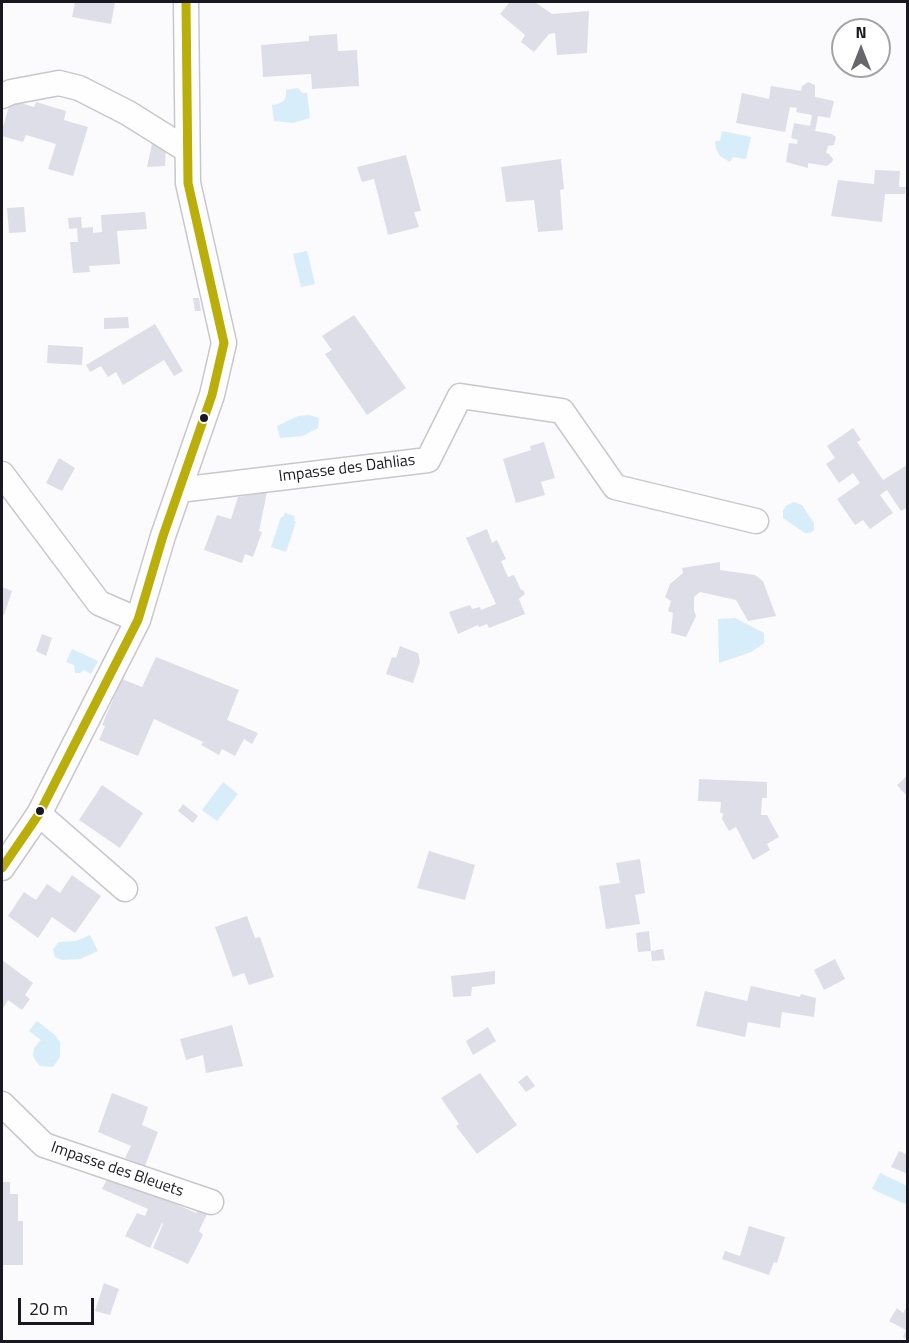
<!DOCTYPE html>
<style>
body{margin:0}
#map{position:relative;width:909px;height:1343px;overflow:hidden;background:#fbfafd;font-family:"Titillium Web",sans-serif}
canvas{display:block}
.frame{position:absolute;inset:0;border:3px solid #191720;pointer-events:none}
.north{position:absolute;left:831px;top:18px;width:60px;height:60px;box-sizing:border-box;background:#fff;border:2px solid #a3a2a6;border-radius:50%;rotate:0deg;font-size:16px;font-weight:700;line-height:24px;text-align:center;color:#191720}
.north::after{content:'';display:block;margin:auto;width:21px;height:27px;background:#68666d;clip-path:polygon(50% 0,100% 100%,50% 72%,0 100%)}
.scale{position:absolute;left:18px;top:1298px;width:76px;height:27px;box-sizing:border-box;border:3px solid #191720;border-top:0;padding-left:8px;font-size:18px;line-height:21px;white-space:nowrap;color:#191720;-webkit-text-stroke:4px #fff;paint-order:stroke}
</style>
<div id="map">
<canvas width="909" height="1343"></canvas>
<div class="frame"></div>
<div class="north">N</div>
<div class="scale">20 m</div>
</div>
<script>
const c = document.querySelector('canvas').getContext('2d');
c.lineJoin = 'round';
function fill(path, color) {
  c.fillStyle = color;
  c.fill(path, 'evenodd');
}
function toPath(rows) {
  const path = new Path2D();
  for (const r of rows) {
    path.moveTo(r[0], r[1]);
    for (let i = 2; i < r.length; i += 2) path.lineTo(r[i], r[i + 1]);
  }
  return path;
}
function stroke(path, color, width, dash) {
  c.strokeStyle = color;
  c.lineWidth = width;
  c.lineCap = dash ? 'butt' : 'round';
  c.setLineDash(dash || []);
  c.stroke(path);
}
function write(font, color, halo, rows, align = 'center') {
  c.font = font + ' "Titillium Web",sans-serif';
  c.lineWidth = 4.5;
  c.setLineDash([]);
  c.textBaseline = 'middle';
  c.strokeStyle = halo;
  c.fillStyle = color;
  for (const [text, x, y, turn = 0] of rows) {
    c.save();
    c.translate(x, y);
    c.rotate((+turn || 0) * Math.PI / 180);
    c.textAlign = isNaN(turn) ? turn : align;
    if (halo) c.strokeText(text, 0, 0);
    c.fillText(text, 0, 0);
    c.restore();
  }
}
fill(toPath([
 [298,88,302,93,307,93,310,118,293,123,274,121,272,105,278,104,284,101,286,96,286,90],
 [722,131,751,137,746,159,733,157,730,162,720,156,716,149,715,141,720,141],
 [307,251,315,284,301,287,293,254],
 [309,415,319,418,318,428,302,436,280,438,277,426,298,416],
 [794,502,802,505,814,523,814,530,810,533,805,533,783,518,783,511,786,506],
 [285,513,295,516,294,521,296,522,286,552,271,547,281,517,283,517],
 [735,618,764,633,764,643,751,652,719,663,718,619],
 [72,649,98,661,91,674,84,670,80,673,75,673,74,665,66,662],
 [223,782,238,794,217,821,202,810],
 [90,935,98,951,80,959,62,960,55,957,53,949,59,942,76,941],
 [37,1021,55,1035,60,1042,60,1057,53,1067,40,1066,35,1060,33,1055,34,1048,41,1040,29,1031],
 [880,1173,907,1186,907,1202,905,1204,872,1189]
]), '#d7edfa');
fill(toPath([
 [75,2,115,2,111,24,72,17],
 [510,2,535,2,552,14,589,11,587,53,557,55,555,33,549,34,534,52,521,42,525,35,500,14],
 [337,34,338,51,357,50,359,86,312,89,311,74,263,77,261,45,309,41,309,36],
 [808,82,815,85,815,97,834,101,830,118,818,116,815,131,832,134,836,137,834,145,828,146,826,153,829,154,833,159,832,162,827,166,808,163,808,168,786,162,789,143,797,144,798,140,791,138,794,123,810,126,812,115,796,112,797,108,790,107,785,132,736,123,742,93,769,99,771,86,801,91,802,86],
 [11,100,34,107,36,102,66,111,64,120,88,127,73,176,48,169,56,144,26,135,23,142,2,136,2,130],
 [153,139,166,148,165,166,147,167],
 [406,155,421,211,414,212,419,227,388,235,374,179,362,182,357,167],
 [561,159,564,189,560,190,563,230,538,232,534,200,506,202,501,167],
 [875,170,900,171,899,187,906,187,905,194,885,194,882,222,831,216,838,180,874,184],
 [24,207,26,232,9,233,7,208],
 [145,212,147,229,117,231,120,264,89,266,90,272,73,273,70,242,78,242,77,228,69,229,68,218,81,217,82,228,93,227,93,233,102,232,101,215],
 [193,298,199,298,201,311,195,311],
 [354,315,406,388,367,415,325,354,332,350,322,336],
 [128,317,129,328,104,329,104,318],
 [155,324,183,371,174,376,164,360,123,385,116,372,108,377,101,366,90,372,86,365],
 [48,345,83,347,82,365,47,363],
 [853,428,861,440,857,442,883,480,907,465,908,466,908,507,901,511,887,490,880,495,893,513,870,529,863,520,855,525,837,499,860,483,853,473,839,483,826,464,835,458,827,446],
 [544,442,555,478,541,482,545,495,516,503,503,459,531,450,530,446],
 [59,458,75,468,62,491,46,483],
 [267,492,259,531,262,532,253,557,245,554,242,563,204,550,217,515,231,519,238,497],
 [487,529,492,543,497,540,506,559,501,561,508,577,514,575,521,590,523,590,525,594,519,599,525,614,489,628,487,624,479,627,478,625,458,634,449,612,470,605,472,609,480,607,481,610,496,604,466,538],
 [720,562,720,570,755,575,763,581,776,616,748,621,736,600,700,592,694,597,694,610,696,616,686,637,671,633,673,613,668,611,671,601,665,597,670,584,683,573,682,568],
 [2,587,12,591,4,615,2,614],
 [42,634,52,638,46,656,36,651],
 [400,646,418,653,420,662,413,683,386,674,392,657,396,658],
 [156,657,239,690,227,720,258,733,252,744,244,739,235,756,222,749,219,755,201,745,203,742,154,719,138,756,99,740,105,726,102,725,122,679,142,687],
 [908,775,908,794,906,795,897,785],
 [699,779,767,782,767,798,762,798,761,815,767,815,779,837,767,844,770,850,753,860,736,827,729,831,722,819,723,813,720,813,721,802,698,801],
 [102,785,143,813,120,848,79,820],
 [183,804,198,816,193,823,178,811],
 [429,851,475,865,465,900,417,888],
 [640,859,645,893,635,895,640,924,606,929,599,886,620,883,616,863],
 [72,875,101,896,75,933,52,917,38,938,8,916,24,892,36,900,47,884,60,893],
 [247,916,255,938,260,937,274,977,249,985,244,973,233,977,215,927],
 [649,931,651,951,663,949,665,960,652,961,651,951,638,952,636,933],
 [835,959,845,979,824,990,814,970],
 [2,960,33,983,25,995,30,999,22,1010,8,1000,2,1010],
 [495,971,495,984,472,987,471,996,453,997,451,976],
 [751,986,800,997,801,994,816,998,814,1017,782,1012,780,1028,748,1022,745,1037,696,1026,705,991,747,1001],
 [232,1025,243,1066,206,1073,203,1055,186,1060,180,1039],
 [488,1027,496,1041,473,1055,466,1041],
 [480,1073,517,1125,477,1154,456,1126,459,1124,441,1098],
 [527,1075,535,1086,526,1092,518,1082],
 [112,1093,148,1107,142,1125,158,1132,145,1166,125,1158,131,1146,98,1132],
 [899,1151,908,1155,908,1174,891,1167],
 [109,1175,196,1213,199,1210,207,1214,199,1231,203,1235,188,1264,153,1248,163,1224,162,1223,150,1248,125,1236,137,1213,145,1216,148,1209,102,1189],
 [2,1182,10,1182,10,1194,18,1194,18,1221,23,1221,23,1265,2,1265],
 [749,1226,785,1237,777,1263,774,1262,769,1275,722,1259,725,1251,740,1256],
 [104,1283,119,1289,110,1315,95,1311],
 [908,1305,908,1340,903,1337,906,1330,889,1321,897,1308,903,1313]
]), '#dedee8');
const minor = toPath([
 [2,96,11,92,59,83,79,88,128,113,187,150],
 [2,474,99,603,138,620],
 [179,490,428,460,460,396,562,411,615,487,756,521],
 [39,814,125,889],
 [2,868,39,814,138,620,163,536,212,395,224,343,188,183,186,2],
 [2,1104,44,1145,211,1202]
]);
stroke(minor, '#c8c7cd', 27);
stroke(minor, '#fefeff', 24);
stroke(toPath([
 [2,868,39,814,138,620,163,536,212,395,224,343,188,183,186,2]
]), '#baae0a', 9);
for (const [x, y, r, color] of [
 [204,418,5,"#191720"],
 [40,811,5,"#191720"]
]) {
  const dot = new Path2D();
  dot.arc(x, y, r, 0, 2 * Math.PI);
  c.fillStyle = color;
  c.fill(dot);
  stroke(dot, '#fff', 2);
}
write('16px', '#191720', '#fff', [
 ["Impasse des Dahlias",347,469,-7],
 ["Impasse des Bleuets",117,1170,19]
]);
</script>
